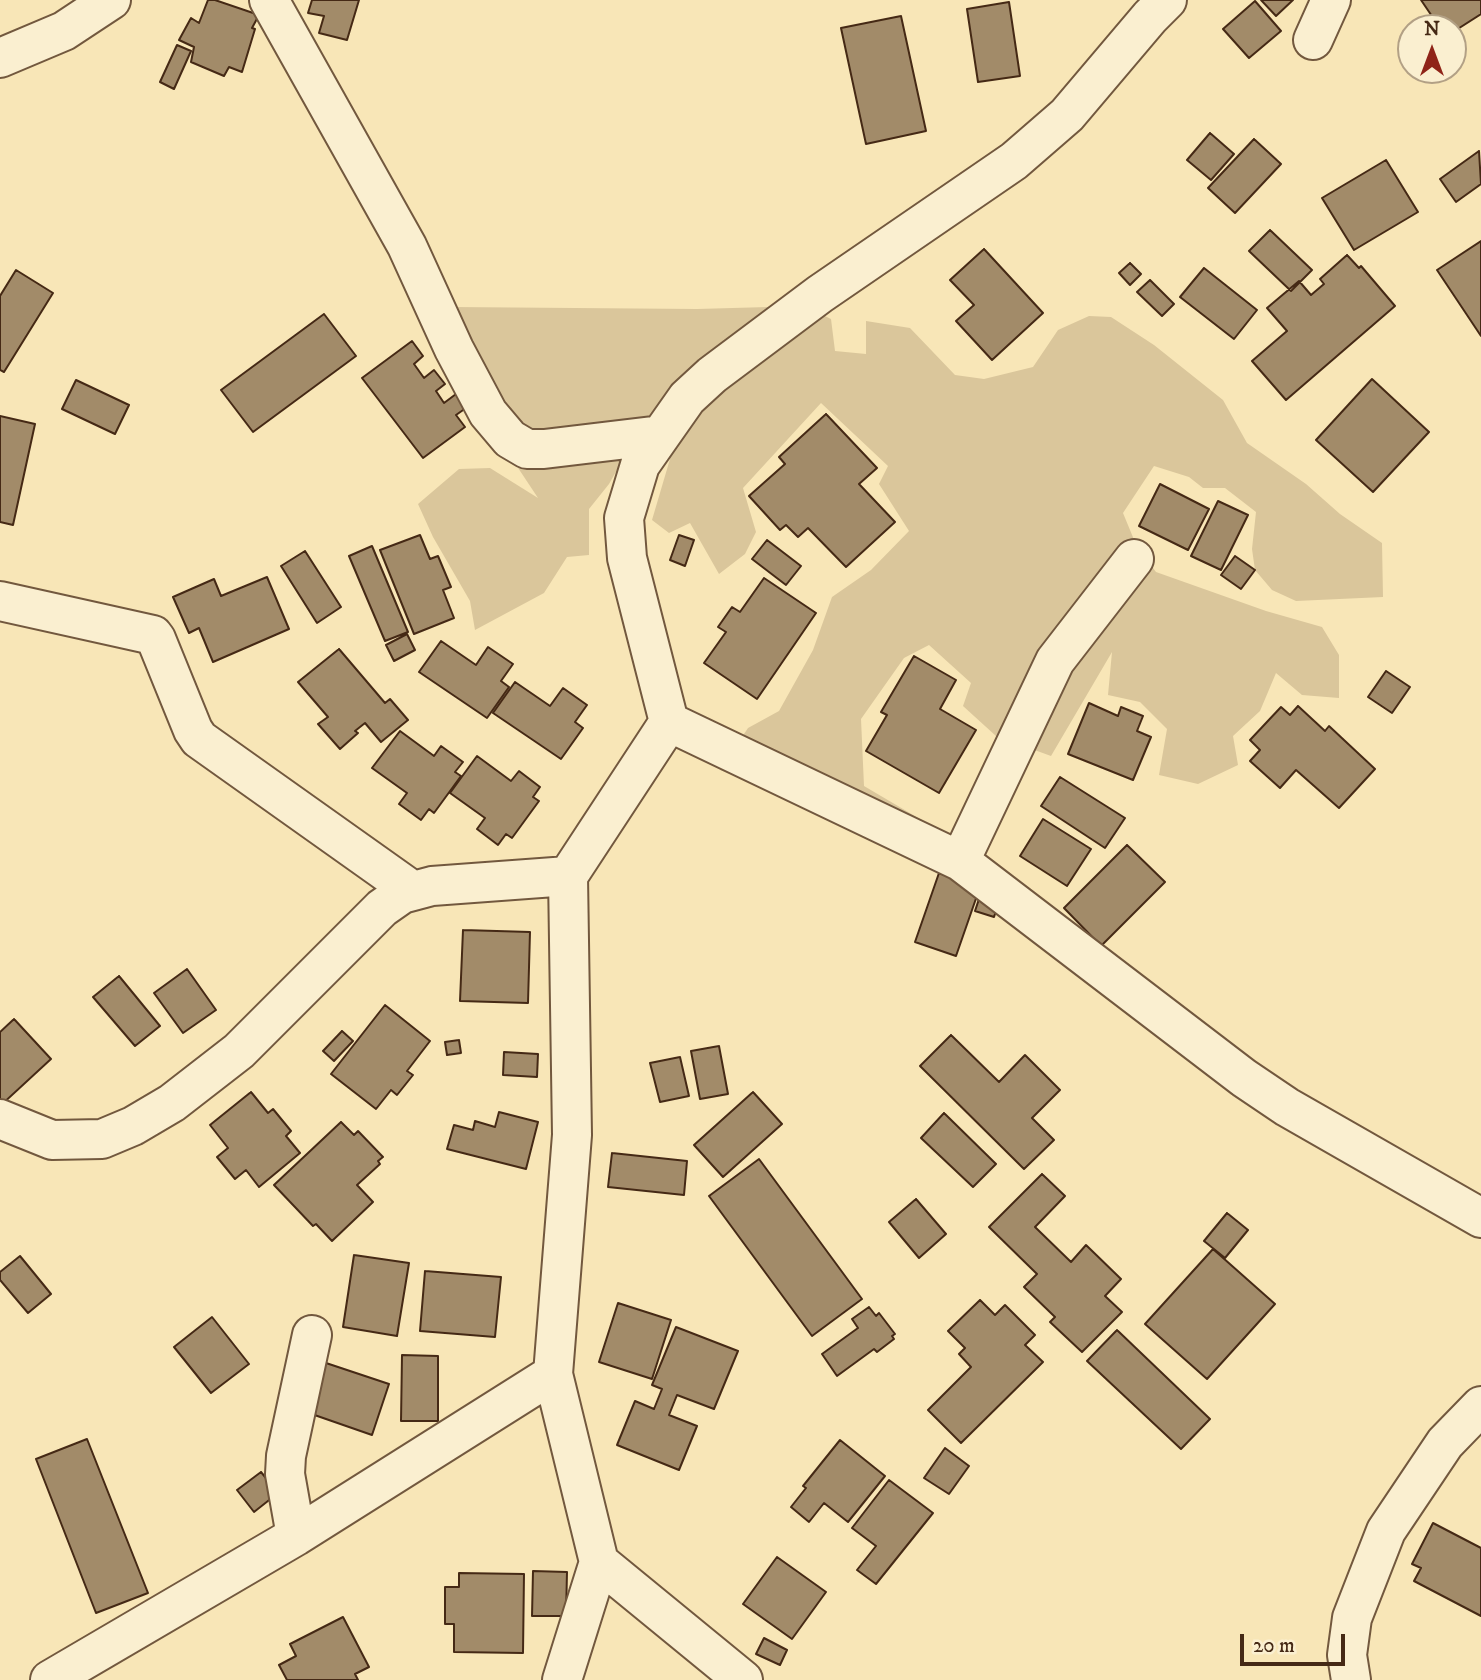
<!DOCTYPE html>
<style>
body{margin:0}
#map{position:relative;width:1481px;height:1680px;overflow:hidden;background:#f8e6b7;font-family:"IM FELL DW Pica",serif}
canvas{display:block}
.north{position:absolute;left:1397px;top:14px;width:70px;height:70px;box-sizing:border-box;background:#faefd0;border:2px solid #b2a085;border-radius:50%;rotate:0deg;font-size:19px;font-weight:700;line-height:28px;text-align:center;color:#452915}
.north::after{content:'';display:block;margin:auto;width:24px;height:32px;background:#8f2418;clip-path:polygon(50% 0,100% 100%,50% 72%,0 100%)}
.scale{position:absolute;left:1240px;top:1634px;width:105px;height:32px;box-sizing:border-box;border:4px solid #452915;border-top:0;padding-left:9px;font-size:21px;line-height:24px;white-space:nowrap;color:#452915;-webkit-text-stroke:5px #faefd0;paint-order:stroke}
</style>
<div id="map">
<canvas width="1481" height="1680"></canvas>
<div class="north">N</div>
<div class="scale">20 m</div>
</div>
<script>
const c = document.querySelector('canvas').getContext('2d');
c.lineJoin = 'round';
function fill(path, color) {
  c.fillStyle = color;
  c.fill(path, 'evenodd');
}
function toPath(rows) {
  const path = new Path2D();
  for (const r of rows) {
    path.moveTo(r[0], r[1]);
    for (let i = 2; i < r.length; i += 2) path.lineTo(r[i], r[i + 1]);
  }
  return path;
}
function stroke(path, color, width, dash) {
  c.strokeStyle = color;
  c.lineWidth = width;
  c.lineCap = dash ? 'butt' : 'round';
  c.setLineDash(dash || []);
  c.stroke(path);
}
fill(toPath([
 [804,306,831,319,835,351,866,354,866,321,910,328,955,375,984,379,1033,367,1058,330,1089,316,1111,317,1154,345,1223,400,1247,443,1306,484,1340,514,1382,543,1383,597,1296,601,1272,590,1255,570,1252,549,1256,512,1225,488,1203,488,1189,477,1154,466,1123,513,1137,547,1156,572,1266,611,1322,627,1339,655,1339,698,1302,695,1276,673,1260,711,1233,736,1238,765,1198,784,1159,775,1167,729,1140,702,1108,695,1112,652,1051,756,996,736,963,706,971,683,929,645,904,658,861,719,864,786,959,842,813,804,720,770,748,728,779,711,813,650,832,597,871,570,909,531,879,484,888,466,821,403,743,488,756,532,745,554,719,574,690,523,669,533,652,520,670,459,622,461,609,484,589,509,589,555,567,557,544,593,475,630,470,601,433,537,418,504,459,469,490,468,538,498,418,317,452,307,697,309]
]), '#dac69b');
const building = toPath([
 [208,0,215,0,259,15,252,28,255,29,242,72,229,67,224,76,191,62,194,47,179,40,191,18,199,23,208,0],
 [312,0,359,0,347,40,319,33,324,16,308,13,312,0],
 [1261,0,1293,0,1276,16,1261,0],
 [1421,0,1481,0,1481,14,1453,32,1453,28,1440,28,1421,0],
 [1255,1,1281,31,1249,58,1223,29,1255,1],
 [1009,2,1020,76,978,82,967,9,1009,2],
 [901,16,926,131,866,144,841,28,901,16],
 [177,45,191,51,174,89,160,82,177,45],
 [1210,133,1234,154,1211,180,1187,160,1210,133],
 [1254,139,1281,164,1235,213,1208,188,1254,139],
 [1479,151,1481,184,1456,202,1440,179,1479,151],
 [1386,160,1418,212,1354,250,1322,198,1386,160],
 [1270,230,1312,270,1291,291,1249,251,1270,230],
 [1481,241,1481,336,1437,270,1481,241],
 [984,249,1043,313,992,360,956,321,974,305,950,280,984,249],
 [1347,255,1359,268,1361,266,1395,306,1286,400,1252,361,1287,331,1267,308,1299,281,1311,295,1324,284,1320,279,1347,255],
 [1130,263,1141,274,1130,285,1119,273,1130,263],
 [1204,268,1257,310,1234,339,1180,297,1204,268],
 [16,270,53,293,4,372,0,370,0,296,16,270],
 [1150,280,1174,304,1162,316,1137,292,1150,280],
 [324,314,356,356,253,432,221,390,324,314],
 [412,341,423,356,414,364,424,378,434,370,445,384,436,391,444,403,456,394,466,408,456,415,465,427,423,458,362,378,412,341],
 [1372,379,1429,432,1373,492,1316,440,1372,379],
 [76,380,129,405,115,434,62,409,76,380],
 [826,414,877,468,859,484,895,522,846,567,808,528,798,537,786,525,780,530,749,496,785,464,779,457,826,414],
 [0,416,35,424,13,525,0,522,0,416],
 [1160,484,1209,509,1188,550,1139,526,1160,484],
 [1218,501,1248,515,1221,570,1191,556,1218,501],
 [420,535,430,559,438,556,451,587,443,590,454,618,414,634,380,550,420,535],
 [679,535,694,540,685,566,670,560,679,535],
 [767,540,801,566,786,585,752,559,767,540],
 [372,546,408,632,385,641,349,556,372,546],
 [305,551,341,607,317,623,281,566,305,551],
 [1235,556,1255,570,1241,589,1221,575,1235,556],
 [267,577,289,629,213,662,199,628,189,633,173,597,214,579,221,596,267,577],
 [764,578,816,613,757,699,704,663,726,632,718,627,732,607,740,612,764,578],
 [407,634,415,650,394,661,386,645,407,634],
 [441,641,476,665,488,647,513,664,501,681,509,687,487,718,419,672,441,641],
 [339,649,385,703,390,699,408,720,381,742,365,723,355,731,358,733,340,749,318,724,328,717,298,682,339,649],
 [914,656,956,680,940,709,976,730,939,793,866,751,887,715,881,712,914,656],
 [1386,671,1410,687,1392,713,1368,697,1386,671],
 [515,682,550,706,563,688,587,705,575,722,583,728,561,759,493,713,515,682],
 [1089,703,1118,716,1121,707,1143,716,1137,731,1151,737,1133,780,1068,754,1089,703],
 [1298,706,1325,731,1329,726,1375,769,1339,808,1296,770,1280,788,1250,761,1260,750,1250,740,1281,707,1290,715,1298,706],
 [400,731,434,756,441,746,463,762,455,772,461,776,434,813,429,809,421,820,399,804,407,793,372,768,400,731],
 [477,756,511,781,519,771,540,787,533,797,539,801,512,838,506,834,498,845,477,829,485,818,450,793,477,756],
 [1060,777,1125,818,1105,848,1041,806,1060,777],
 [1043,819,1091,849,1067,886,1020,856,1043,819],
 [1127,845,1165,882,1101,946,1064,908,1127,845],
 [939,873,980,887,956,956,915,942,939,873],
 [981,893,1000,899,994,917,975,911,981,893],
 [463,930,530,932,528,1003,460,1001,463,930],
 [187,969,216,1010,183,1033,154,993,187,969],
 [119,976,160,1026,135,1046,93,997,119,976],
 [385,1005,430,1041,407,1071,413,1075,397,1095,391,1090,376,1109,331,1074,385,1005],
 [14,1019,51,1059,0,1106,0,1032,14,1019],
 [342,1031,353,1041,334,1061,323,1051,342,1031],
 [951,1035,999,1082,1025,1055,1060,1090,1032,1118,1054,1140,1024,1169,920,1066,951,1035],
 [459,1040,461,1053,447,1055,445,1042,459,1040],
 [719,1046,728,1094,700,1099,691,1051,719,1046],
 [504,1052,538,1054,537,1077,503,1075,504,1052],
 [680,1057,689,1096,660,1102,650,1063,680,1057],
 [251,1092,268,1113,273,1109,291,1131,286,1136,300,1153,259,1187,246,1170,235,1179,217,1157,228,1148,210,1125,251,1092],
 [753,1092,782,1124,723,1177,694,1145,753,1092],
 [499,1112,538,1122,526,1169,447,1149,454,1125,473,1130,475,1121,495,1127,499,1112],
 [944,1113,996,1164,973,1187,921,1138,944,1113],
 [341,1122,354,1135,358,1131,383,1157,378,1161,380,1164,357,1185,373,1202,332,1241,316,1224,313,1226,274,1185,341,1122],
 [612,1153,687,1161,684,1195,608,1187,612,1153],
 [759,1159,862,1299,812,1336,709,1196,759,1159],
 [1042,1174,1065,1196,1035,1227,1071,1262,1086,1245,1121,1279,1105,1296,1122,1312,1082,1352,1050,1322,1055,1317,1024,1287,1037,1274,989,1227,1042,1174],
 [916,1199,946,1234,919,1258,889,1222,916,1199],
 [1227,1213,1248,1230,1225,1258,1204,1241,1227,1213],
 [1213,1249,1275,1304,1207,1379,1145,1324,1213,1249],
 [354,1255,409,1263,397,1336,343,1327,354,1255],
 [20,1256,51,1294,28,1313,0,1280,0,1272,20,1256],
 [425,1271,501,1277,495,1337,420,1331,425,1271],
 [980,1300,995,1315,1005,1305,1035,1335,1025,1345,1043,1362,961,1443,928,1410,971,1367,959,1354,965,1348,948,1331,980,1300],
 [618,1303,671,1320,652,1379,599,1362,618,1303],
 [869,1307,876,1316,879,1313,895,1334,892,1336,894,1339,877,1352,874,1349,837,1376,822,1354,858,1328,852,1319,869,1307],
 [212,1317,249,1364,211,1393,174,1347,212,1317],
 [676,1327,738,1351,714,1409,677,1395,669,1415,697,1426,679,1470,617,1445,635,1401,654,1409,662,1389,652,1385,676,1327],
 [1117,1330,1210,1419,1181,1449,1087,1361,1117,1330],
 [402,1355,438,1356,438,1421,401,1421,402,1355],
 [320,1361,389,1384,372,1435,303,1411,320,1361],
 [87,1439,148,1593,96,1613,36,1459,87,1439],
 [840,1440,885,1476,848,1522,824,1503,809,1522,791,1507,806,1488,803,1486,840,1440],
 [945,1448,969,1466,949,1494,924,1478,945,1448],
 [261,1472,278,1493,254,1512,237,1490,261,1472],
 [889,1480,933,1513,876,1584,857,1570,876,1546,852,1528,889,1480],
 [1433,1523,1481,1548,1481,1616,1414,1581,1421,1568,1412,1564,1433,1523],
 [777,1557,826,1592,792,1639,743,1604,777,1557],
 [533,1571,567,1572,566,1616,532,1616,533,1571],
 [459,1573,524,1574,523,1653,454,1652,454,1624,445,1624,445,1587,459,1587,459,1573],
 [343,1617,369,1667,355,1674,358,1680,287,1680,279,1665,296,1656,290,1644,343,1617],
 [764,1638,787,1650,780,1665,756,1654,764,1638]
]);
fill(building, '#a28b69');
stroke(building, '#452915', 2);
const minor = toPath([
 [269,0,407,246,454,349,488,413,510,439,527,449,544,449,661,435],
 [1313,40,1331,0],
 [0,58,64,31,111,0],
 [0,601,153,635,156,639,193,730,199,739,413,891],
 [669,722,960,861,1244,1078,1287,1107,1481,1218],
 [960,861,1055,661,1134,559],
 [0,1119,52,1140,102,1139,133,1126,172,1103,239,1051,382,908,402,894,432,886,568,876,669,722,627,558,624,518,640,465,661,435,687,398,712,375,820,294,1014,161,1067,115,1150,17,1167,0],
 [553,1374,599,1562,743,1680],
 [296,1536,285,1474,286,1456,312,1335],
 [50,1680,296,1536,553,1374,572,1135,568,876],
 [562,1680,599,1562],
 [1351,1680,1347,1655,1352,1618,1386,1531,1445,1443,1481,1406]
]);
stroke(minor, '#72583e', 42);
stroke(minor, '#faefd0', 38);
</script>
